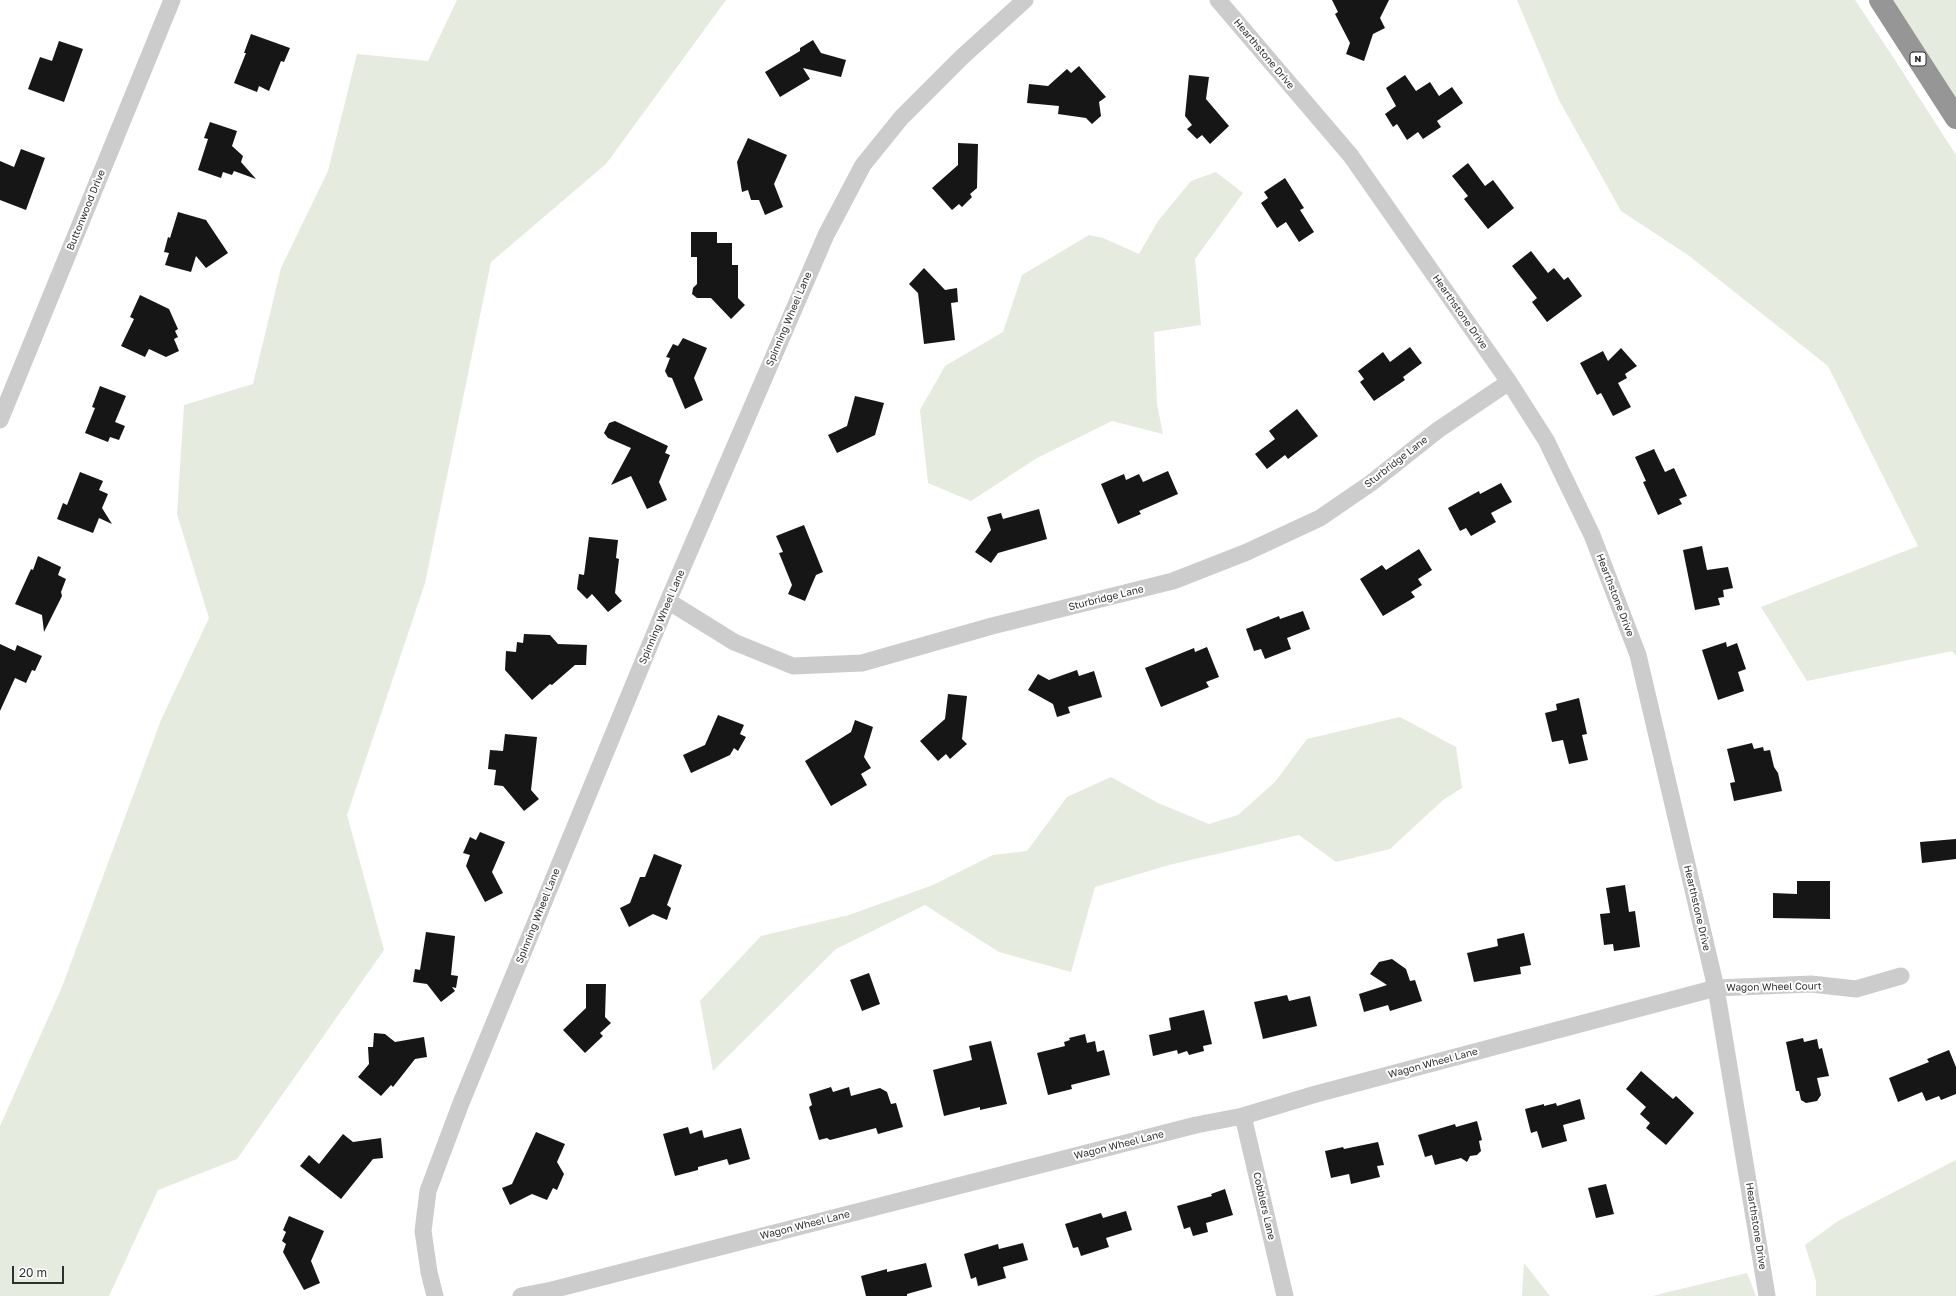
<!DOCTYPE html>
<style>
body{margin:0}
#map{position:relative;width:1956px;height:1296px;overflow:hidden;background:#fff;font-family:"Golos Text",sans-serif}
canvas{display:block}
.scale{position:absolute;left:12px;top:1266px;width:52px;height:18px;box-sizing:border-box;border:2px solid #2f2f2f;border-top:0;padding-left:5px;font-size:12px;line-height:14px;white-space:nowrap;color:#2f2f2f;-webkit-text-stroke:3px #fff;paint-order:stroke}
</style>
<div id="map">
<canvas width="1956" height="1296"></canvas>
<div class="scale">20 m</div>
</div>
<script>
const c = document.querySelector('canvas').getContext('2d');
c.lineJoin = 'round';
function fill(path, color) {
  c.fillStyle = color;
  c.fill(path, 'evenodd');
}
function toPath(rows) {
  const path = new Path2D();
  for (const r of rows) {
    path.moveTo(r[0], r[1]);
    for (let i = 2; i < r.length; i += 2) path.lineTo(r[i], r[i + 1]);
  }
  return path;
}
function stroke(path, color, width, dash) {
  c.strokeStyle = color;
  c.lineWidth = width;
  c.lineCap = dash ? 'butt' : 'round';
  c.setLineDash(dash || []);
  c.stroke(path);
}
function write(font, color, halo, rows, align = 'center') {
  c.font = font + ' "Golos Text",sans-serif';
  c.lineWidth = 4;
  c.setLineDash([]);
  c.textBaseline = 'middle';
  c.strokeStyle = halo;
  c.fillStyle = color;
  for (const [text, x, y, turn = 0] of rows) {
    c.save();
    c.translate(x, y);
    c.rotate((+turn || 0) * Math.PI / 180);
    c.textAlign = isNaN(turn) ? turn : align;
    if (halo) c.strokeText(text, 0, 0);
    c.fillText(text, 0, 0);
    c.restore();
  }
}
fill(toPath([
 [457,0,726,0,606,164,491,262,425,583,347,815,384,950,237,1159,158,1190,109,1296,0,1296,0,1126,62,987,161,720,209,618,177,514,184,405,253,384,281,268,328,171,357,54,428,61],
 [1517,0,1855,0,1893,57,1956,155,1956,656,1952,651,1807,681,1761,607,1918,546,1828,366,1688,255,1621,211,1559,100],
 [1891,0,1956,0,1956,104],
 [1216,172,1243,193,1195,259,1201,325,1154,332,1157,404,1163,434,1112,421,1037,458,971,501,928,483,920,410,945,366,1003,332,1022,275,1089,235,1103,238,1139,254,1158,221,1191,181],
 [1400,717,1456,747,1462,788,1443,800,1390,849,1336,862,1299,835,1169,865,1095,887,1071,972,999,952,925,905,836,949,713,1071,700,1001,761,936,849,915,933,885,993,855,1027,851,1067,797,1111,777,1158,803,1209,824,1238,815,1275,782,1307,739],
 [1956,1160,1956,1296,1816,1296,1816,1281,1805,1245,1838,1221],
 [1524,1263,1550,1296,1522,1296],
 [1747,1273,1756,1296,1653,1296,1660,1294]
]), '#e5ebde');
fill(toPath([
 [1332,0,1389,0,1380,18,1385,28,1373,34,1364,61,1346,54,1350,43,1335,14,1338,12],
 [251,34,290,48,284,62,281,61,269,91,259,86,257,92,234,83,246,53,244,53],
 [813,40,821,53,846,60,841,77,803,68,810,79,780,97,765,72,800,51,800,48],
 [59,41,83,49,64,102,28,89,40,57,52,61],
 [1079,66,1106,97,1099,102,1101,116,1092,124,1086,118,1058,114,1059,106,1027,103,1029,84,1048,86,1067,69,1071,73],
 [1189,75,1209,77,1206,99,1229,126,1210,144,1202,135,1197,139,1187,129,1192,125,1185,116],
 [1405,75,1416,91,1430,82,1439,96,1452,87,1463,103,1437,121,1441,127,1423,139,1418,132,1407,140,1397,124,1393,127,1385,114,1396,106,1386,88],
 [210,122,237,131,232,146,243,156,241,162,256,179,234,171,232,175,223,172,221,178,198,170,208,139,204,138],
 [748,138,787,155,774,184,783,207,765,215,759,200,751,200,748,190,742,192,737,162],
 [958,143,978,144,977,188,970,194,972,197,962,207,959,204,952,210,932,188,958,165],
 [21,149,45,158,26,210,0,200,0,161,14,167],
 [1468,163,1485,186,1493,180,1514,208,1488,229,1464,199,1468,196,1452,176],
 [1285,178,1304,208,1300,210,1314,232,1299,242,1286,222,1277,228,1261,203,1268,198,1264,192],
 [178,212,206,220,228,253,206,268,196,256,191,272,165,265,169,253,164,252,168,237,170,238],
 [691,232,717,232,717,243,732,243,732,265,738,265,738,298,745,305,731,319,711,298,697,298,692,294,693,288,697,284,697,257,691,257],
 [1531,251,1548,273,1554,268,1564,280,1568,277,1582,296,1547,322,1532,302,1537,298,1512,266],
 [924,268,945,290,957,288,958,302,951,303,955,340,924,344,918,293,909,284],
 [140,295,169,309,178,329,175,331,178,337,174,339,179,351,166,357,149,349,145,357,121,346,134,319,130,317],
 [683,338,707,348,694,378,703,400,685,409,672,378,668,377,665,371,670,358,666,357,673,344,678,346],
 [1410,347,1422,363,1403,377,1405,380,1374,401,1360,382,1364,379,1358,371,1383,352,1390,362],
 [1621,348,1637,366,1625,374,1627,378,1618,383,1631,407,1613,416,1601,393,1597,395,1580,363,1603,351,1608,361],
 [100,386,126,396,115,422,125,426,119,440,110,437,108,442,85,433,95,408,92,407],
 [855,396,884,403,875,435,837,453,828,435,847,426],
 [1297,409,1318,436,1288,459,1285,455,1267,469,1255,454,1275,439,1269,431],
 [615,421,668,446,665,453,670,455,659,482,667,500,647,509,631,476,611,485,631,448,608,438,604,433,609,423],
 [1654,449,1665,472,1674,468,1687,496,1679,499,1682,504,1658,515,1643,482,1646,481,1635,457],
 [1168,471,1178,494,1139,511,1141,514,1118,524,1101,484,1124,474,1126,480,1139,474,1143,482],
 [80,472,103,481,99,490,108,494,102,508,112,524,99,518,93,533,57,519,63,503,67,505],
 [1501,483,1512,502,1491,513,1496,522,1471,536,1466,528,1460,531,1448,508,1479,491,1480,494],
 [1039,509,1047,539,998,553,991,563,975,552,991,530,987,517,1001,513,1003,519],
 [804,525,823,572,816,575,805,601,788,594,792,585,779,553,783,552,776,536],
 [589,537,618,540,616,558,619,559,615,593,622,601,608,612,592,594,587,599,577,589,579,574,584,575],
 [1702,546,1707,570,1728,567,1733,588,1723,590,1724,597,1718,598,1720,605,1695,610,1683,550],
 [1419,549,1432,570,1418,579,1422,585,1411,592,1415,597,1383,616,1360,579,1382,565,1386,570],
 [38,556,61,567,58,575,66,579,61,592,62,596,44,632,42,615,15,604,31,569,33,570],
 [1303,611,1310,629,1287,638,1291,649,1265,659,1261,649,1254,651,1246,629,1279,616,1280,619],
 [524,634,550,635,558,644,587,645,586,665,575,665,552,685,550,684,532,700,505,670,506,651,516,652,517,642,523,643],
 [1726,642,1727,647,1737,643,1746,669,1738,672,1744,691,1718,700,1702,650],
 [0,644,15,651,17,645,42,656,35,671,32,670,26,683,15,678,0,711],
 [1207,647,1219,677,1206,682,1209,687,1161,707,1145,668,1194,648,1195,652],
 [1077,670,1079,676,1094,671,1102,697,1068,707,1070,713,1057,717,1053,704,1028,690,1038,674,1049,680],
 [948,694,967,696,962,739,967,744,950,759,946,754,938,761,920,741,945,719],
 [1579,698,1587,734,1582,735,1588,760,1569,764,1563,740,1552,742,1545,713,1557,710,1556,704],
 [718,715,744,725,740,734,746,737,738,751,734,748,730,755,691,773,683,755,705,745],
 [855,720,873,727,864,757,871,768,861,774,867,785,831,806,805,761,851,732],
 [505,734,537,737,531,790,539,799,524,811,503,786,494,785,496,770,488,769,490,750,503,751],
 [1752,743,1754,749,1763,747,1764,751,1770,750,1774,767,1778,773,1782,791,1734,801,1730,783,1735,782,1727,749],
 [480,832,505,842,492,872,503,893,485,902,466,866,470,855,463,853,470,837,476,840],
 [1956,839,1956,859,1922,863,1920,842],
 [654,854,682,865,667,905,671,908,667,920,653,914,629,927,620,908,630,903,640,877,645,877],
 [1797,881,1830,881,1830,919,1773,918,1773,893,1797,894],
 [1625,885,1629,912,1635,911,1640,947,1614,951,1613,944,1604,945,1600,914,1610,913,1606,888],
 [426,932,455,936,451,975,458,976,456,988,452,987,455,991,441,1002,427,984,413,982,415,969,420,970],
 [1524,933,1531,965,1520,967,1521,974,1474,982,1467,953,1498,946,1497,939],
 [1392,959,1406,969,1410,981,1415,980,1422,1001,1390,1011,1388,1005,1364,1012,1359,994,1387,985,1370,974,1379,962],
 [869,973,880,1004,862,1011,850,980],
 [586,984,606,984,605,1017,611,1023,600,1033,603,1036,585,1053,563,1030,586,1008],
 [1287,995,1289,1001,1310,996,1317,1026,1263,1039,1254,1002],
 [1204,1010,1212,1044,1203,1046,1204,1051,1189,1055,1187,1051,1178,1054,1177,1050,1153,1056,1149,1035,1171,1030,1169,1018],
 [374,1033,385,1034,395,1042,424,1037,427,1057,415,1059,393,1087,391,1085,381,1096,358,1077,369,1064,368,1047,373,1047],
 [1085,1034,1087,1043,1095,1041,1097,1052,1104,1050,1110,1075,1071,1085,1072,1089,1048,1095,1037,1053,1065,1046,1064,1042,1070,1040,1069,1038],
 [1803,1038,1804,1042,1817,1039,1819,1049,1822,1048,1829,1076,1817,1078,1821,1095,1817,1101,1806,1103,1801,1100,1799,1091,1796,1091,1786,1042],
 [991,1041,1007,1104,980,1110,980,1107,944,1116,933,1070,972,1060,969,1046],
 [1949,1050,1956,1067,1956,1094,1941,1100,1939,1096,1926,1101,1922,1092,1898,1102,1889,1078,1929,1062,1927,1059],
 [1641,1071,1673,1099,1676,1096,1694,1113,1666,1145,1646,1128,1650,1123,1640,1114,1646,1107,1626,1089],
 [831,1087,833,1092,849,1087,851,1096,880,1088,887,1092,891,1104,896,1103,903,1127,878,1134,876,1128,830,1140,827,1138,819,1140,809,1107,812,1105,809,1094],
 [1580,1099,1585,1119,1563,1125,1567,1141,1542,1148,1537,1131,1531,1133,1525,1109,1544,1104,1544,1106,1556,1103,1557,1106],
 [1477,1121,1482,1140,1479,1141,1481,1151,1477,1155,1470,1156,1467,1162,1461,1158,1435,1165,1432,1155,1425,1157,1418,1135,1455,1124,1456,1127],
 [688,1127,690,1134,702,1130,704,1138,741,1128,750,1159,729,1165,727,1159,698,1167,698,1170,675,1176,663,1134],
 [536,1132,565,1144,557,1162,564,1174,557,1190,553,1188,547,1200,532,1194,510,1205,502,1188,512,1184],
 [343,1134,353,1142,381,1138,383,1158,373,1159,341,1199,300,1166,309,1155,319,1164],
 [1378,1142,1384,1165,1377,1166,1380,1177,1351,1184,1349,1174,1331,1178,1325,1151,1343,1147,1344,1149],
 [1606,1184,1614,1214,1596,1218,1588,1188],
 [1225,1189,1233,1215,1206,1223,1208,1232,1193,1236,1190,1227,1184,1229,1177,1206,1212,1196,1211,1194],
 [1126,1211,1132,1230,1106,1238,1109,1247,1081,1256,1078,1247,1073,1248,1065,1224,1101,1213,1103,1218],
 [289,1216,324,1231,311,1261,320,1283,304,1290,283,1252,286,1244,282,1241,286,1232,283,1230],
 [1023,1243,1028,1260,1003,1267,1006,1278,978,1286,976,1277,971,1279,964,1254,998,1244,999,1249],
 [926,1263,932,1287,907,1294,907,1296,866,1296,861,1276,887,1269,887,1272]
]), '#161616');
stroke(toPath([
 [1218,0,1351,156,1509,382,1546,440,1592,535,1638,655,1716,988,1767,1296],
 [0,420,172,0],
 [668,601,734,642,793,666,862,663,992,626,1173,581,1247,552,1320,518,1371,483,1438,430,1509,382],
 [1243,1116,1285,1296],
 [435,1296,429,1272,423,1231,428,1191,461,1103,668,601,826,235,863,165,901,118,962,57,1025,0],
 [521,1296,552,1290,1196,1125,1243,1116,1316,1094,1716,988,1811,984,1856,989,1901,976]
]), '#ccc', 17);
stroke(toPath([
 [1880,0,1956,118]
]), '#969696', 22);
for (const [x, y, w] of [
 [1918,59,16]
]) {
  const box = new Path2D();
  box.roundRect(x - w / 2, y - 7, w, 14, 3);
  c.fillStyle = '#fff';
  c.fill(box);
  stroke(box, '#2f2f2f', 1);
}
write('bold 9px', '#2f2f2f', null, [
 ["N",1918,59]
]);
write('10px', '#2f2f2f', '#fff', [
 ["Hearthstone Drive",1264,54,50],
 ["Buttonwood Drive",86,210,-68],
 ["Hearthstone Drive",1460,312,55],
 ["Spinning Wheel Lane",789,319,-67],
 ["Sturbridge Lane",1396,462,-38],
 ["Hearthstone Drive",1615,595,69],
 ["Sturbridge Lane",1106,598,-14],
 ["Spinning Wheel Lane",662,617,-67],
 ["Hearthstone Drive",1697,908,77],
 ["Spinning Wheel Lane",538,916,-68],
 ["Wagon Wheel Court",1774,987,-1],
 ["Wagon Wheel Lane",1433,1063,-15],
 ["Wagon Wheel Lane",1119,1145,-14],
 ["Cobblers Lane",1264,1206,77],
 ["Wagon Wheel Lane",805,1225,-14],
 ["Hearthstone Drive",1756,1226,81]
]);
</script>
